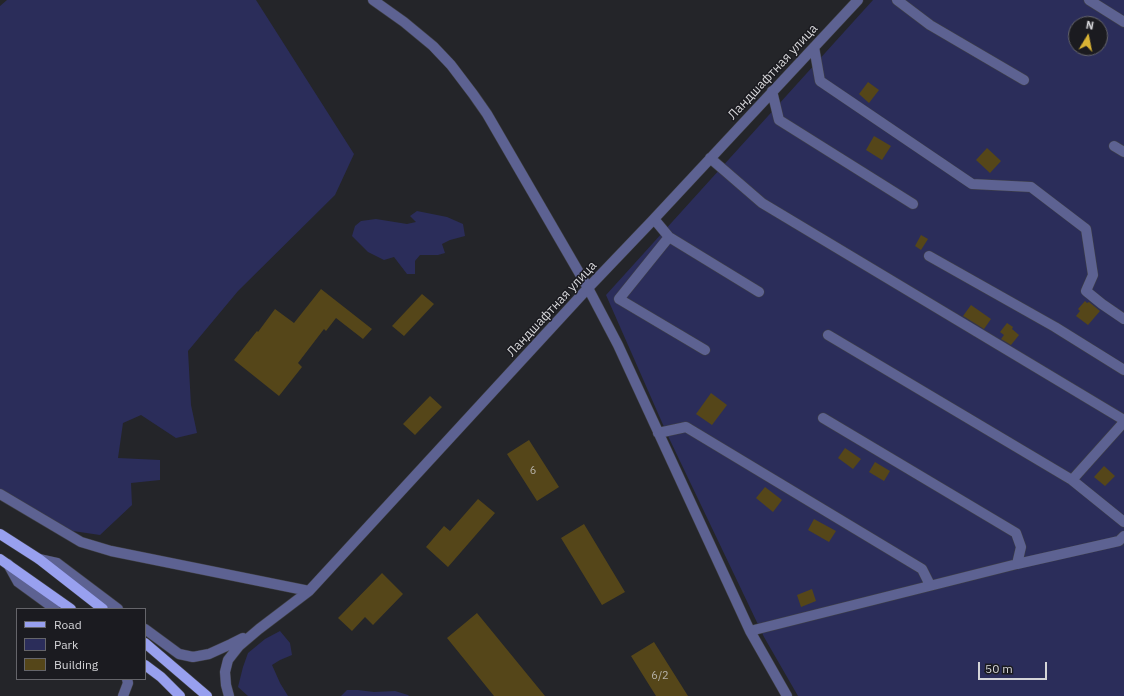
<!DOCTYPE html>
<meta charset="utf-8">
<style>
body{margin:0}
#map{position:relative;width:1124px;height:696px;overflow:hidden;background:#242529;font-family:"IBM Plex Sans",sans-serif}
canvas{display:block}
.legend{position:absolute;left:16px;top:608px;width:130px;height:72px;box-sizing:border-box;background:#1b1b20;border:1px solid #65656a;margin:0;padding:5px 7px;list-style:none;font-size:12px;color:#d5d5d8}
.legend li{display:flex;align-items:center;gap:8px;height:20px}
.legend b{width:20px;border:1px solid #65656a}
.north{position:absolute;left:1068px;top:16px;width:40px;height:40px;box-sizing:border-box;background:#1b1b20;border:1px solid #65656a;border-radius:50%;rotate:10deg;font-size:11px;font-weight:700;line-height:16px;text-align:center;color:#d5d5d8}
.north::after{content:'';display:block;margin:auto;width:14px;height:18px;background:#d9b334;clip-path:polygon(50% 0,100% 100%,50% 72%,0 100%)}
.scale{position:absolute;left:978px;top:662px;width:69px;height:18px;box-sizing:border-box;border:2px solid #d5d5d8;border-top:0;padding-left:5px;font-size:12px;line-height:14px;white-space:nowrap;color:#d5d5d8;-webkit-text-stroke:3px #1b1b20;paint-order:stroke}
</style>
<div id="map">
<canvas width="1124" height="696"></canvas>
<ul class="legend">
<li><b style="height:5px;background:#98a0ef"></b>Road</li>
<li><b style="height:11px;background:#2b2d5a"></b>Park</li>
<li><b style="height:11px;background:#554619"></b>Building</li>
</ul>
<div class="north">N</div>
<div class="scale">50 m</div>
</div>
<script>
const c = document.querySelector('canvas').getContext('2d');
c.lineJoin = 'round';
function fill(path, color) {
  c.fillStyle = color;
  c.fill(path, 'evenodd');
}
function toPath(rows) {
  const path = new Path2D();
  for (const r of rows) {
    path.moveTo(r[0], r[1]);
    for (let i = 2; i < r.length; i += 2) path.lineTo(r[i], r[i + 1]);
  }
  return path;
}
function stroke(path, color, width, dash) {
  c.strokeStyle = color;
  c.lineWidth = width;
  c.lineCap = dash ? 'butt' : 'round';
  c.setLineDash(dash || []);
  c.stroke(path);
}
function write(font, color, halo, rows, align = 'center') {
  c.font = font + ' "IBM Plex Sans",sans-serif';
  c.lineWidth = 3;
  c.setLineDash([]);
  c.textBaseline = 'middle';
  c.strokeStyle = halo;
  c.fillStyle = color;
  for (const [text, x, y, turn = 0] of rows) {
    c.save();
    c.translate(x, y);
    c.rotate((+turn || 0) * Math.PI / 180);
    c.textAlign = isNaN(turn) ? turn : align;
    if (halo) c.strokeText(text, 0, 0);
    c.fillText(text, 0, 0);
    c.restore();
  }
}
fill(toPath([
 [7,0,256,0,354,154,335,195,238,291,188,351,191,405,197,433,176,438,141,415,123,423,118,458,160,460,160,480,131,483,132,505,100,535,66,530,0,494,0,6],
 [873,0,1124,0,1124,696,798,696,764,637,668,436,606,295],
 [1076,24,1100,24,1100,48,1076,48],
 [417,211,447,217,463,224,465,236,450,240,442,244,445,253,438,255,420,255,415,261,415,274,407,274,394,257,384,260,368,252,352,236,355,226,361,221,376,219,407,224,416,222,410,216],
 [280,631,290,643,292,655,280,660,272,665,280,683,288,696,248,696,238,687,243,667,248,653,265,639],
 [347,690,358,690,374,692,395,691,408,695,409,696,341,696]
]), '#2b2d5a');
fill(toPath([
 [868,82,879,90,869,103,859,94],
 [874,136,891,146,882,160,866,150],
 [987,148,1001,161,990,173,976,160],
 [921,235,928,239,921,250,915,246],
 [321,289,372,329,363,339,336,318,326,331,324,329,298,363,302,367,279,396,234,360,257,331,258,332,275,309,294,323],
 [422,294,434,304,404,336,392,326],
 [1085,301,1087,303,1089,302,1100,311,1088,325,1076,316,1080,311,1078,309],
 [971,305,991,319,984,329,963,316],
 [1007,323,1013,327,1012,329,1019,335,1011,345,1001,339,1004,335,1000,332],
 [711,393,727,405,712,425,696,414],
 [430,396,442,407,415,435,403,424],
 [529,440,559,487,537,501,507,454],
 [845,448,861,459,853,469,838,458],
 [875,462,890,471,884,481,869,472],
 [1104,466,1115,476,1105,486,1094,477],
 [765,487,782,500,773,512,756,498],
 [478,499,495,513,448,567,426,547,444,526,450,531],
 [814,519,836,531,829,542,808,530],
 [584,524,625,592,602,605,561,538],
 [382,573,403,594,373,625,365,617,352,631,338,618],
 [812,589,816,601,801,607,797,595],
 [477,613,545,696,494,696,447,638],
 [654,642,688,696,656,696,631,656]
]), '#554619');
const minor = toPath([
 [373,0,404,22,433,46,451,65,473,94,487,114,588,288,618,345,750,631,787,696],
 [897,0,930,25,1024,80],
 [1089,0,1124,22],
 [814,47,820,81,972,184,1031,187,1086,229,1093,275,1086,291,1102,304,1124,319],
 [772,91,779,120,913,204],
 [1114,146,1124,152],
 [710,158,762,203,1124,420],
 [654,219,669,237,759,292],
 [669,237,619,299,705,350],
 [929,256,1055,327,1124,370],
 [828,335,1072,480,1124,522],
 [823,418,1016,533,1021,547,1017,564],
 [658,433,686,427,922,569,930,585],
 [1072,480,1124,422],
 [0,494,81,542,111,551,309,591],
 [39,559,57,563,118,609],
 [8,564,18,582,55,609],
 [145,629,179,654,193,657,209,654,231,644,243,638],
 [750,631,1017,564,1119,541,1124,536],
 [123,696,128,683,127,679],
 [229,696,226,685,225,672,228,660,239,646,259,629,309,591,588,288,652,221,858,0]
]);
const major = toPath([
 [0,534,39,559,103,609],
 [0,559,71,609],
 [145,643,207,696],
 [145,665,161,677,180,696]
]);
stroke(minor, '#404145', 11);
stroke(major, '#404145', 11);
stroke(minor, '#5d6292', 10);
stroke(major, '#98a0ef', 10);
write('11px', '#b5b1a8', null, [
 ["6",533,471],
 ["6/2",660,676]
]);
write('13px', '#d5d5d8', '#1b1b20', [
 ["Ландшафтная улица",773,72,-47],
 ["Ландшафтная улица",552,309,-47]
]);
</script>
